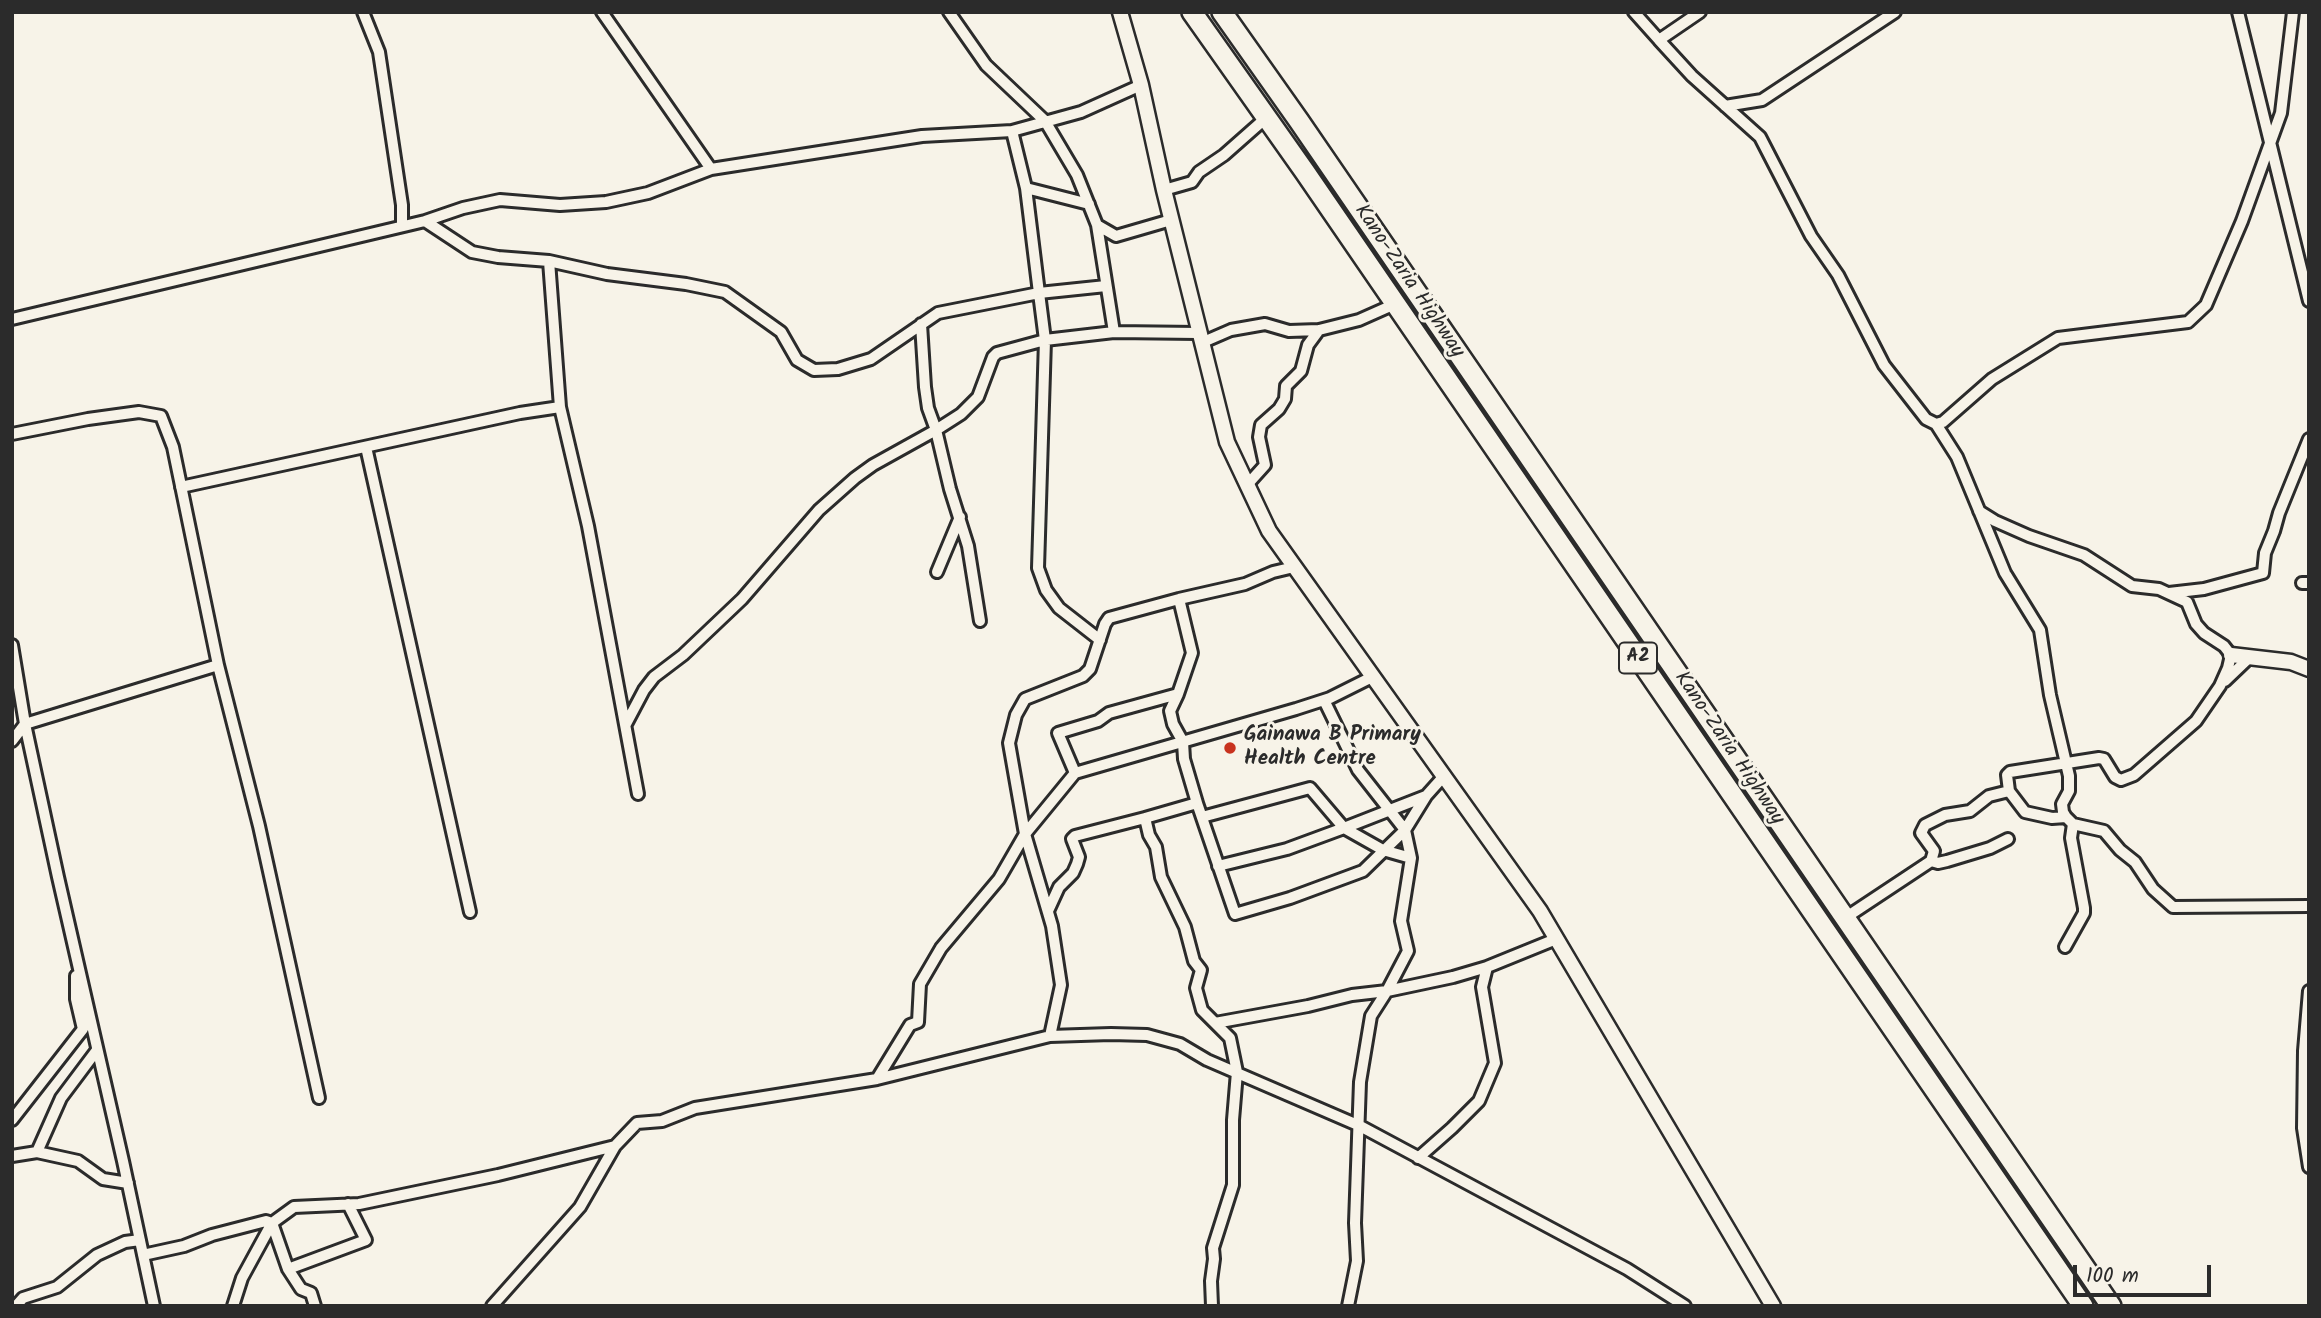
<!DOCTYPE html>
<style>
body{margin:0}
#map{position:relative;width:2321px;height:1318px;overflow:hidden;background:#f7f3e8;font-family:Kalam,sans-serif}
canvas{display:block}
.frame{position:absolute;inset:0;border:14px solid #2b2b2b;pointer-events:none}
.scale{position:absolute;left:2073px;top:1265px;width:138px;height:32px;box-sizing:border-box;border:4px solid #2b2b2b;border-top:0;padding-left:9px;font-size:21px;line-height:24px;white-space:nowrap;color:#2b2b2b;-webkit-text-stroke:5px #f7f3e8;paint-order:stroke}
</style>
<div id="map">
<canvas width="2321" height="1318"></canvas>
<div class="frame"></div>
<div class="scale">100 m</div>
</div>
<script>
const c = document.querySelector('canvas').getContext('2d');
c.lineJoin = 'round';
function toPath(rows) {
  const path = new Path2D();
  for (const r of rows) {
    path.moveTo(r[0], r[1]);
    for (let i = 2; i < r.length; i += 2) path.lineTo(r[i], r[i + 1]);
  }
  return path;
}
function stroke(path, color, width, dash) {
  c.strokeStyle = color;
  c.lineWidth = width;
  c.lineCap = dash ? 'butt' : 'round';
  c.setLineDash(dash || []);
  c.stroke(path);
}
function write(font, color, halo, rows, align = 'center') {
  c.font = font + ' Kalam,sans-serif';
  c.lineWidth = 6;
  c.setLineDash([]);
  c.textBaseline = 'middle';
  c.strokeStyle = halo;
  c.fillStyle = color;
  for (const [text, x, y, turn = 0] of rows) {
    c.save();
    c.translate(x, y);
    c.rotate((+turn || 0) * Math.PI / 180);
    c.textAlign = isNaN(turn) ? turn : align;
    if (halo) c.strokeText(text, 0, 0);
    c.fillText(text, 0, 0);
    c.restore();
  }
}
const street = toPath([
 [363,12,379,52,402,205,402,226],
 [602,12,711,169],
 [949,12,986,65,1045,121,1077,175,1097,225,1114,332,1198,333],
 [1634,12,1659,40,1700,12],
 [2238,12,2309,301],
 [1659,40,1692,76,1760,137,1811,236,1838,275,1884,365,1926,419,1936,424,1943,422,1992,379,2058,338,2188,322,2206,305,2242,221,2281,113,2293,12],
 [1725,106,1762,100,1895,12],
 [1012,131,1081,112,1141,85],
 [1026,188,1039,293,1106,286],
 [1164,190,1192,182,1199,172,1224,155,1267,117],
 [425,221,472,252,498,257,549,261,607,274,686,284,725,292,781,332,797,360,814,370,838,369,871,359,938,313,1039,293,1045,340,1114,332],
 [1097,225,1116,236,1171,220],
 [549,261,560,407,588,526,638,794],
 [12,319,425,221,463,208,500,200,560,205,606,202,648,193,711,169,922,136,1012,131,1026,188,1089,204],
 [1201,343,1231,330,1265,324,1289,331,1319,330,1359,320,1395,304],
 [1936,424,1957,457,2005,573,2040,630,2050,695,2069,776,2069,791,2062,804,2063,812,2066,817,2073,824,2104,831,2120,850,2135,862,2153,889,2173,907,2309,906],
 [12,434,88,419,139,412,161,416,173,447,218,665,25,724,12,741],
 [366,447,470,912],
 [1247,485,1265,465,1259,437,1261,425,1279,409,1285,399,1286,386,1301,371,1308,345,1319,330],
 [181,487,520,413,560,407],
 [937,572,960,517],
 [2302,583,2309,583],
 [2169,593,2204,589,2263,573,2265,553,2274,531,2279,513,2309,439],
 [980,621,968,546,950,489,936,430,961,414,978,397,993,357,997,353,1045,340,1038,568,1046,590,1059,608,1100,640],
 [12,645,25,724,58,877,123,1161,154,1306],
 [218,665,259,826,319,1098],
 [2225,681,2248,659],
 [1178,694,1170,711,1173,724,1183,742,1184,759,1197,803,1145,818,1149,835,1156,847,1161,877,1185,927,1194,961,1201,970,1196,988,1202,1010,1230,1038,1237,1072,1233,1120,1233,1185,1213,1248,1214,1259,1211,1281,1212,1306],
 [626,724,644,690,654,677,683,655,742,599,819,510,855,478,873,465,936,430,928,408,925,387,921,324],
 [1075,773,1296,709,1330,698,1372,677],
 [2009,791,2025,812,2052,818,2066,817],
 [1197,803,1235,914,1290,898,1363,871,1405,830,1426,796,1443,777],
 [1202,817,1310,788,1344,828,1426,796],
 [1931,861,1938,863,1947,861,1990,848,2008,839],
 [1218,866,1287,849,1344,828,1383,850,1411,858],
 [1048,911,1059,887,1073,873,1077,864,1079,857,1072,839,1075,836,1145,818],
 [1845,918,1931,861,1934,851,1921,833,1925,825,1945,815,1970,811,1989,796,2009,791,2007,775,2010,772,2099,758,2104,759,2115,777,2121,780,2134,775,2196,721,2220,686,2228,668,2231,655,2224,646,2204,633,2196,624,2187,602,2159,589,2132,586,2084,555,2029,536,1995,521,1979,511],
 [2065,947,2084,913,2084,908,2071,838,2073,824],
 [2309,991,2304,1051,2303,1128,2309,1167],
 [1215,1023,1308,1006,1352,995,1387,991,1408,951,1401,921,1411,858,1405,830,1358,770,1324,700],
 [1050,1036,1061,985,1052,926,1025,834,1009,743,1016,715,1025,699,1083,676,1090,669,1105,624,1109,618,1179,599],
 [877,1079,910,1025,918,1022,920,984,941,948,999,879,1025,834,1075,773,1058,733,1098,721,1109,713,1178,694,1192,653,1179,599,1245,584,1273,572,1294,567],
 [12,1120,83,1029,76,999,76,976],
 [37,1152,61,1098,97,1050],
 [12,1156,37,1152,78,1161,103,1179,128,1183],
 [1418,1158,1452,1128,1479,1101,1495,1063,1482,987,1487,967],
 [143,1255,184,1246,212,1235,266,1221,272,1223,288,1269,301,1289,311,1293,315,1306],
 [288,1269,366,1240,348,1204],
 [16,1306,23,1298,57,1287,97,1255,125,1242,140,1240],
 [233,1306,242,1278,272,1223,294,1207,359,1204,498,1175,615,1146,637,1123,662,1121,695,1108,877,1079,1050,1036,1111,1034,1147,1035,1180,1044,1207,1060,1360,1126,1627,1269,1685,1306],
 [492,1306,580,1207,615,1146],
 [1348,1306,1357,1261,1355,1223,1360,1082,1371,1016,1387,991,1453,977,1487,967,1556,939]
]);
const secondary = toPath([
 [1120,12,1141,85,1164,190,1227,442,1269,531,1540,911,1773,1306],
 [2231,655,2291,662,2309,669]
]);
const highway = toPath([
 [1192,12,1305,172,2083,1306],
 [1222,12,1299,121,2111,1306]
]);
stroke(street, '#2b2b2b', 16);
stroke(secondary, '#2b2b2b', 19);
stroke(highway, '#2b2b2b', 24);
stroke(street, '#f7f3e8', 10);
stroke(secondary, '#f7f3e8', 14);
stroke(highway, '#f7f3e8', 19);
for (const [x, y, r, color] of [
 [1230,748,7,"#c8321e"]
]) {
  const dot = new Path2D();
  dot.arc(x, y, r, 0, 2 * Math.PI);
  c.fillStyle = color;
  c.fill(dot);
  stroke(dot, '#f7f3e8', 2.5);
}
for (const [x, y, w] of [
 [1638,658,38]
]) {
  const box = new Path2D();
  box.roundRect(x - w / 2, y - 15.5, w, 31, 5);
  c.fillStyle = '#f7f3e8';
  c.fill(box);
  stroke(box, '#2b2b2b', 2);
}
write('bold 19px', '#2b2b2b', null, [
 ["A2",1638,658]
]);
write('21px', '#2b2b2b', '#f7f3e8', [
 ["Kano-Zaria Highway",1408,282,56],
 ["Kano-Zaria Highway",1728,749,56]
]);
write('bold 21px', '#2b2b2b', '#f7f3e8', [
 ["Gainawa B Primary",1244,736],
 ["Health Centre",1244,760]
], 'left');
</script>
